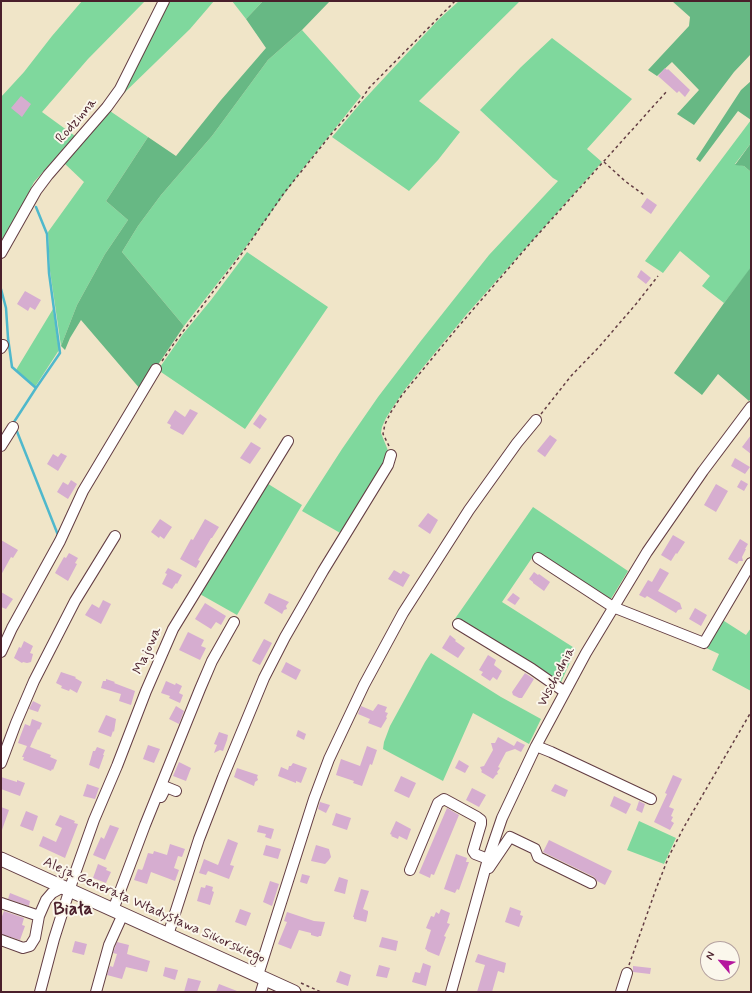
<!DOCTYPE html>
<meta charset="utf-8">
<style>
body{margin:0}
#map{position:relative;width:752px;height:993px;overflow:hidden;background:#f0e5c8;font-family:Mynerve,sans-serif}
canvas{display:block}
.frame{position:absolute;inset:0;border:2px solid #4a1f2b;pointer-events:none}
.north{position:absolute;left:700px;top:941px;width:40px;height:40px;box-sizing:border-box;background:#fbf7ec;border:1px solid #b4a19f;border-radius:50%;rotate:298deg;font-size:11px;font-weight:700;line-height:16px;text-align:center;color:#4a1f2b}
.north::after{content:'';display:block;margin:auto;width:14px;height:18px;background:#b5179e;clip-path:polygon(50% 0,100% 100%,50% 72%,0 100%)}
</style>
<div id="map">
<canvas width="752" height="993"></canvas>
<div class="frame"></div>
<div class="north">N</div>
</div>
<script>
const c = document.querySelector('canvas').getContext('2d');
c.lineJoin = 'round';
function fill(path, color) {
  c.fillStyle = color;
  c.fill(path, 'evenodd');
}
function toPath(rows) {
  const path = new Path2D();
  for (const r of rows) {
    path.moveTo(r[0], r[1]);
    for (let i = 2; i < r.length; i += 2) path.lineTo(r[i], r[i + 1]);
  }
  return path;
}
function stroke(path, color, width, dash) {
  c.strokeStyle = color;
  c.lineWidth = width;
  c.lineCap = dash ? 'butt' : 'round';
  c.setLineDash(dash || []);
  c.stroke(path);
}
function write(font, color, halo, rows, align = 'center') {
  c.font = font + ' Mynerve,sans-serif';
  c.lineWidth = 4;
  c.setLineDash([]);
  c.textBaseline = 'middle';
  c.strokeStyle = halo;
  c.fillStyle = color;
  for (const [text, x, y, turn = 0] of rows) {
    c.save();
    c.translate(x, y);
    c.rotate((+turn || 0) * Math.PI / 180);
    c.textAlign = isNaN(turn) ? turn : align;
    if (halo) c.strokeText(text, 0, 0);
    c.fillText(text, 0, 0);
    c.restore();
  }
}
fill(toPath([
 [82,1,145,1,88,59,42,112,75,136,34,182,1,247,1,97,24,72,52,36],
 [170,1,214,1,190,29,122,95,135,71],
 [232,1,263,1,246,19],
 [459,1,520,1,419,101,460,132,438,160,409,191,332,137,359,105,438,20],
 [302,30,361,96,301,171,245,248,184,326,122,252,138,226,161,195,212,136,268,60],
 [552,38,632,99,587,149,602,162,466,315,406,388,393,407,386,418,382,427,381,433,389,453,389,459,342,534,302,511,342,449,378,397,420,342,489,255,558,181,553,178,480,110,521,67],
 [110,111,148,137,106,201,128,220,105,254,77,305,61,346,50,271,48,232,84,182,64,163],
 [751,120,751,143,735,164,744,166,751,172,751,268,724,303,702,286,710,276,680,251,663,273,645,261],
 [247,252,328,307,245,429,158,370,183,334,211,300],
 [53,309,59,350,35,387,16,370],
 [265,482,302,505,237,615,198,593],
 [533,507,628,571,609,602,536,552,502,602,576,649,558,689,452,623],
 [721,619,746,635,751,628,751,691,712,670,719,654,704,647],
 [431,653,501,697,541,719,529,744,473,713,443,781,383,749,384,742,390,726,425,662],
 [639,821,676,838,664,864,627,850]
]), '#7fd89d');
fill(toPath([
 [263,1,330,1,302,30,268,60,212,136,161,195,138,226,122,252,184,326,141,390,81,320,70,338,65,350,61,346,77,305,105,254,128,220,106,201,148,137,176,156,221,100,266,48,246,19],
 [672,1,751,1,751,54,734,72,694,125,677,114,699,90,672,62,657,76,648,70,689,26,690,17],
 [751,81,751,120,738,111,700,162,696,159,741,90],
 [751,143,751,172,744,166,735,165],
 [751,267,751,399,749,401,718,374,702,395,674,373,724,303]
]), '#67b884');
stroke(toPath([
 [1,289,6,308,8,338,12,367,36,388,14,422,14,424],
 [36,388,60,353,49,273,47,234,36,207],
 [16,429,58,535,57,538]
]), '#4fb8cc', 2.5);
fill(toPath([
 [665,68,667,70,668,69,690,90,685,97,679,91,677,93,658,76],
 [21,96,31,104,22,117,11,108],
 [647,198,657,205,651,214,641,207],
 [641,270,651,278,646,284,637,277],
 [25,291,41,300,35,310,30,307,28,311,17,304],
 [190,409,198,413,183,435,170,428,171,425,167,423,175,410,185,417],
 [260,414,267,419,260,429,253,424],
 [550,435,557,440,545,457,537,451],
 [751,435,751,454,742,447],
 [251,442,261,448,250,464,240,458],
 [61,453,67,456,58,471,47,464,53,454,58,457],
 [735,458,750,467,745,474,731,466],
 [71,480,77,484,68,499,57,492,63,482,68,485],
 [741,480,748,484,744,491,737,487],
 [716,484,728,491,716,512,704,505],
 [428,513,438,520,430,534,418,526],
 [160,519,172,527,164,539,160,536,159,538,151,532],
 [205,519,219,527,212,538,211,538,198,560,200,561,196,568,180,559,191,539,193,540],
 [673,535,685,542,677,554,676,553,671,561,661,555],
 [740,539,748,544,745,549,746,549,742,557,743,561,739,561,737,564,728,559],
 [1,540,18,550,13,558,11,557,1,575],
 [69,553,78,558,75,563,77,564,68,581,55,573,64,557,66,558],
 [168,568,182,575,177,584,176,583,172,589,162,584,167,574,165,573],
 [660,568,669,573,658,591,680,603,682,609,678,610,676,613,647,596,645,598,639,595,648,580,652,582],
 [394,570,401,574,403,571,410,575,403,587,388,579],
 [534,572,538,575,539,574,550,582,544,591,533,583,533,582,529,579],
 [1,592,13,599,6,609,1,607],
 [269,593,289,602,286,606,287,609,284,610,282,614,264,603],
 [513,593,520,598,515,605,507,600],
 [103,600,111,604,101,624,85,615,92,604,99,608],
 [205,603,226,616,221,625,216,622,211,629,195,619],
 [695,608,707,615,701,626,689,619],
 [188,632,204,640,201,646,206,648,200,660,179,650],
 [450,635,456,640,455,641,465,648,458,658,442,648],
 [264,639,272,643,260,665,252,661],
 [24,641,33,646,30,653,33,654,31,662,27,663,23,662,22,663,14,658,19,647,21,648],
 [488,655,496,660,494,665,502,671,497,680,493,677,490,681,481,675,483,672,479,670],
 [286,662,301,670,296,680,281,672],
 [61,672,76,677,75,678,82,682,77,693,70,689,69,691,61,688,62,686,56,683],
 [525,673,534,679,522,698,519,698,513,695,512,692],
 [106,679,115,682,114,683,135,691,131,705,119,701,121,694,101,688,103,681,106,681],
 [166,681,175,685,176,683,182,686,179,693,183,695,180,703,169,698,170,696,161,693],
 [33,701,41,705,38,712,29,709],
 [378,704,387,707,385,712,388,713,386,717,387,718,381,728,368,723,370,719,358,714,361,706,373,711],
 [176,706,184,711,179,724,169,719],
 [106,715,116,719,114,732,113,731,111,737,98,732],
 [32,719,42,723,39,730,38,729,30,747,51,755,50,757,57,760,53,770,52,769,51,771,23,760,24,757,22,757,27,746,18,743,20,737,25,724,30,726],
 [298,730,306,734,304,740,296,736],
 [219,732,228,735,227,740,223,751,220,750,214,753,217,745,214,744],
 [498,737,514,746,517,741,525,745,521,752,515,749,506,752,498,767,500,768,497,772,498,774,496,775,493,779,481,772,482,771,480,767,484,766,493,750,491,743,495,743],
 [148,745,160,749,154,763,143,759],
 [367,746,377,750,372,765,370,764,362,786,353,783,354,781,336,775,341,759,360,766],
 [97,747,105,750,103,755,104,755,99,769,89,765,93,751,95,751],
 [459,760,469,766,465,773,455,768],
 [179,762,191,768,186,781,173,776],
 [293,763,307,768,301,783,296,781,296,783,278,776,281,767,288,770,289,766,291,766],
 [237,768,258,775,257,777,258,780,255,782,254,786,234,777],
 [673,775,682,779,669,807,674,809,671,816,673,817,671,821,674,823,670,830,654,822,667,794,665,793],
 [401,776,416,783,409,798,394,791],
 [1,777,17,782,17,780,25,783,20,796,1,789],
 [87,784,99,788,95,799,83,796],
 [555,784,568,790,565,797,551,791],
 [472,788,486,795,479,807,466,800],
 [614,796,631,804,626,814,610,806],
 [639,801,645,804,642,813,636,810],
 [320,802,330,805,326,813,318,809],
 [1,807,9,810,2,830,1,830],
 [447,808,459,815,434,875,431,874,430,878,419,873],
 [26,811,38,816,33,831,20,826],
 [336,813,351,818,347,830,332,825],
 [60,815,75,821,74,823,78,824,65,858,39,846,43,836,56,842,62,828,55,825],
 [396,821,411,829,407,840,399,836,398,839,391,836,392,835,390,834],
 [110,825,119,828,105,860,93,855,101,837,104,839],
 [259,825,274,829,271,839,265,837,266,834,257,832],
 [228,839,238,843,230,865,234,866,229,879,208,871,206,875,199,873,204,859,218,865],
 [549,840,612,871,605,885,597,881,594,877,543,852],
 [170,844,185,849,182,857,178,856,174,868,179,870,175,881,151,872,147,884,134,880,138,869,142,870,143,868,148,853,153,854,154,851,167,855],
 [266,845,281,849,278,859,263,855],
 [316,845,329,849,331,857,328,861,325,864,311,861],
 [456,854,467,858,466,862,469,862,459,890,457,889,455,893,444,889],
 [98,864,107,868,106,870,111,872,106,883,93,878],
 [302,874,310,876,307,884,300,882],
 [339,877,348,880,345,894,334,891],
 [270,881,279,884,272,906,263,902],
 [206,885,213,887,212,891,214,892,210,905,197,901,201,887,205,888],
 [361,889,369,891,363,909,368,911,368,913,366,922,354,919,354,917,353,917],
 [10,893,30,901,29,906,8,899],
 [510,907,521,911,520,915,523,916,519,927,505,922],
 [240,909,251,913,246,926,235,922],
 [441,909,450,913,447,923,450,924,444,936,446,937,439,956,427,951,427,950,425,949,431,930,426,928,431,916,434,917,436,912,439,914],
 [4,911,24,918,22,925,25,926,20,940,1,934,1,919],
 [287,912,314,921,325,922,321,936,319,936,318,937,311,935,311,933,299,930,291,949,278,944,287,922,284,921],
 [382,937,398,941,396,951,379,947],
 [75,941,87,944,84,955,72,952],
 [117,942,129,945,127,954,150,961,147,972,126,967,122,979,107,975,110,966,113,967,117,954,113,953],
 [478,954,506,963,504,973,498,971,492,992,477,992,485,965,475,962],
 [423,963,431,966,426,986,412,982,415,972,420,973],
 [379,965,390,968,387,978,376,976],
 [633,966,651,968,650,974,633,972],
 [165,967,178,970,175,980,163,976],
 [340,971,351,975,348,986,336,982],
 [188,978,201,981,197,992,184,992],
 [219,984,237,991,237,992,216,992]
]), '#d6add0');
const minor = toPath([
 [1,253,36,191,48,175,107,107,120,89,164,1],
 [1,348,3,345],
 [1,446,13,427],
 [538,558,613,607,704,643,751,563],
 [458,624,532,669,565,692],
 [1,652,12,628,60,541,83,491,156,369],
 [536,746,551,752,651,799],
 [1,763,16,723,34,681,75,601,115,536],
 [161,797,166,787,176,791],
 [489,868,510,837,535,849,538,857,591,883],
 [410,870,438,803,444,799,477,817,481,820,481,824,473,851,475,854,488,859],
 [1,903,39,916,46,900,52,893,63,887],
 [113,910,145,825,200,689,212,661,234,622],
 [168,935,199,839,223,777,264,678,285,637,323,571,388,465,391,455],
 [1,940,23,948,30,946,35,938,39,916],
 [258,975,314,799,329,759,364,685,403,613,469,510,517,443,536,420],
 [40,992,54,939,73,879,94,820,117,766,146,691,173,629,288,441],
 [96,992,109,945,123,914],
 [261,992,265,979],
 [451,992,488,859,502,818,536,746,586,653,647,552,703,471,751,407],
 [621,992,627,973]
]);
const major = toPath([
 [1,859,294,992]
]);
stroke(minor, '#633d43', 12);
stroke(major, '#633d43', 15);
stroke(toPath([
 [604,162,625,181,644,195],
 [162,361,175,342,246,248,284,193,333,132,361,100,369,88,455,1],
 [541,414,571,376,599,347,636,304,658,276],
 [389,446,383,434,385,424,391,412,402,395,458,327,533,240,667,91],
 [55,871,64,875],
 [629,965,656,889,669,856,684,827,751,712],
 [301,983,321,992]
]), '#633d43', 1.5, [3, 3]);
stroke(minor, '#fff', 10);
stroke(major, '#fff', 13);
write('14px', '#4a1f2b', '#fbf7ec', [
 ["Rodzinna",77,121,-49],
 ["Majowa",148,651,-66],
 ["Wschodnia",557,677,-62],
 ["Aleja Generała Władysława Sikorskiego",154,911,24]
]);
write('bold 18px', '#4a1f2b', '#fbf7ec', [
 ["Biała",73,910]
]);
</script>
